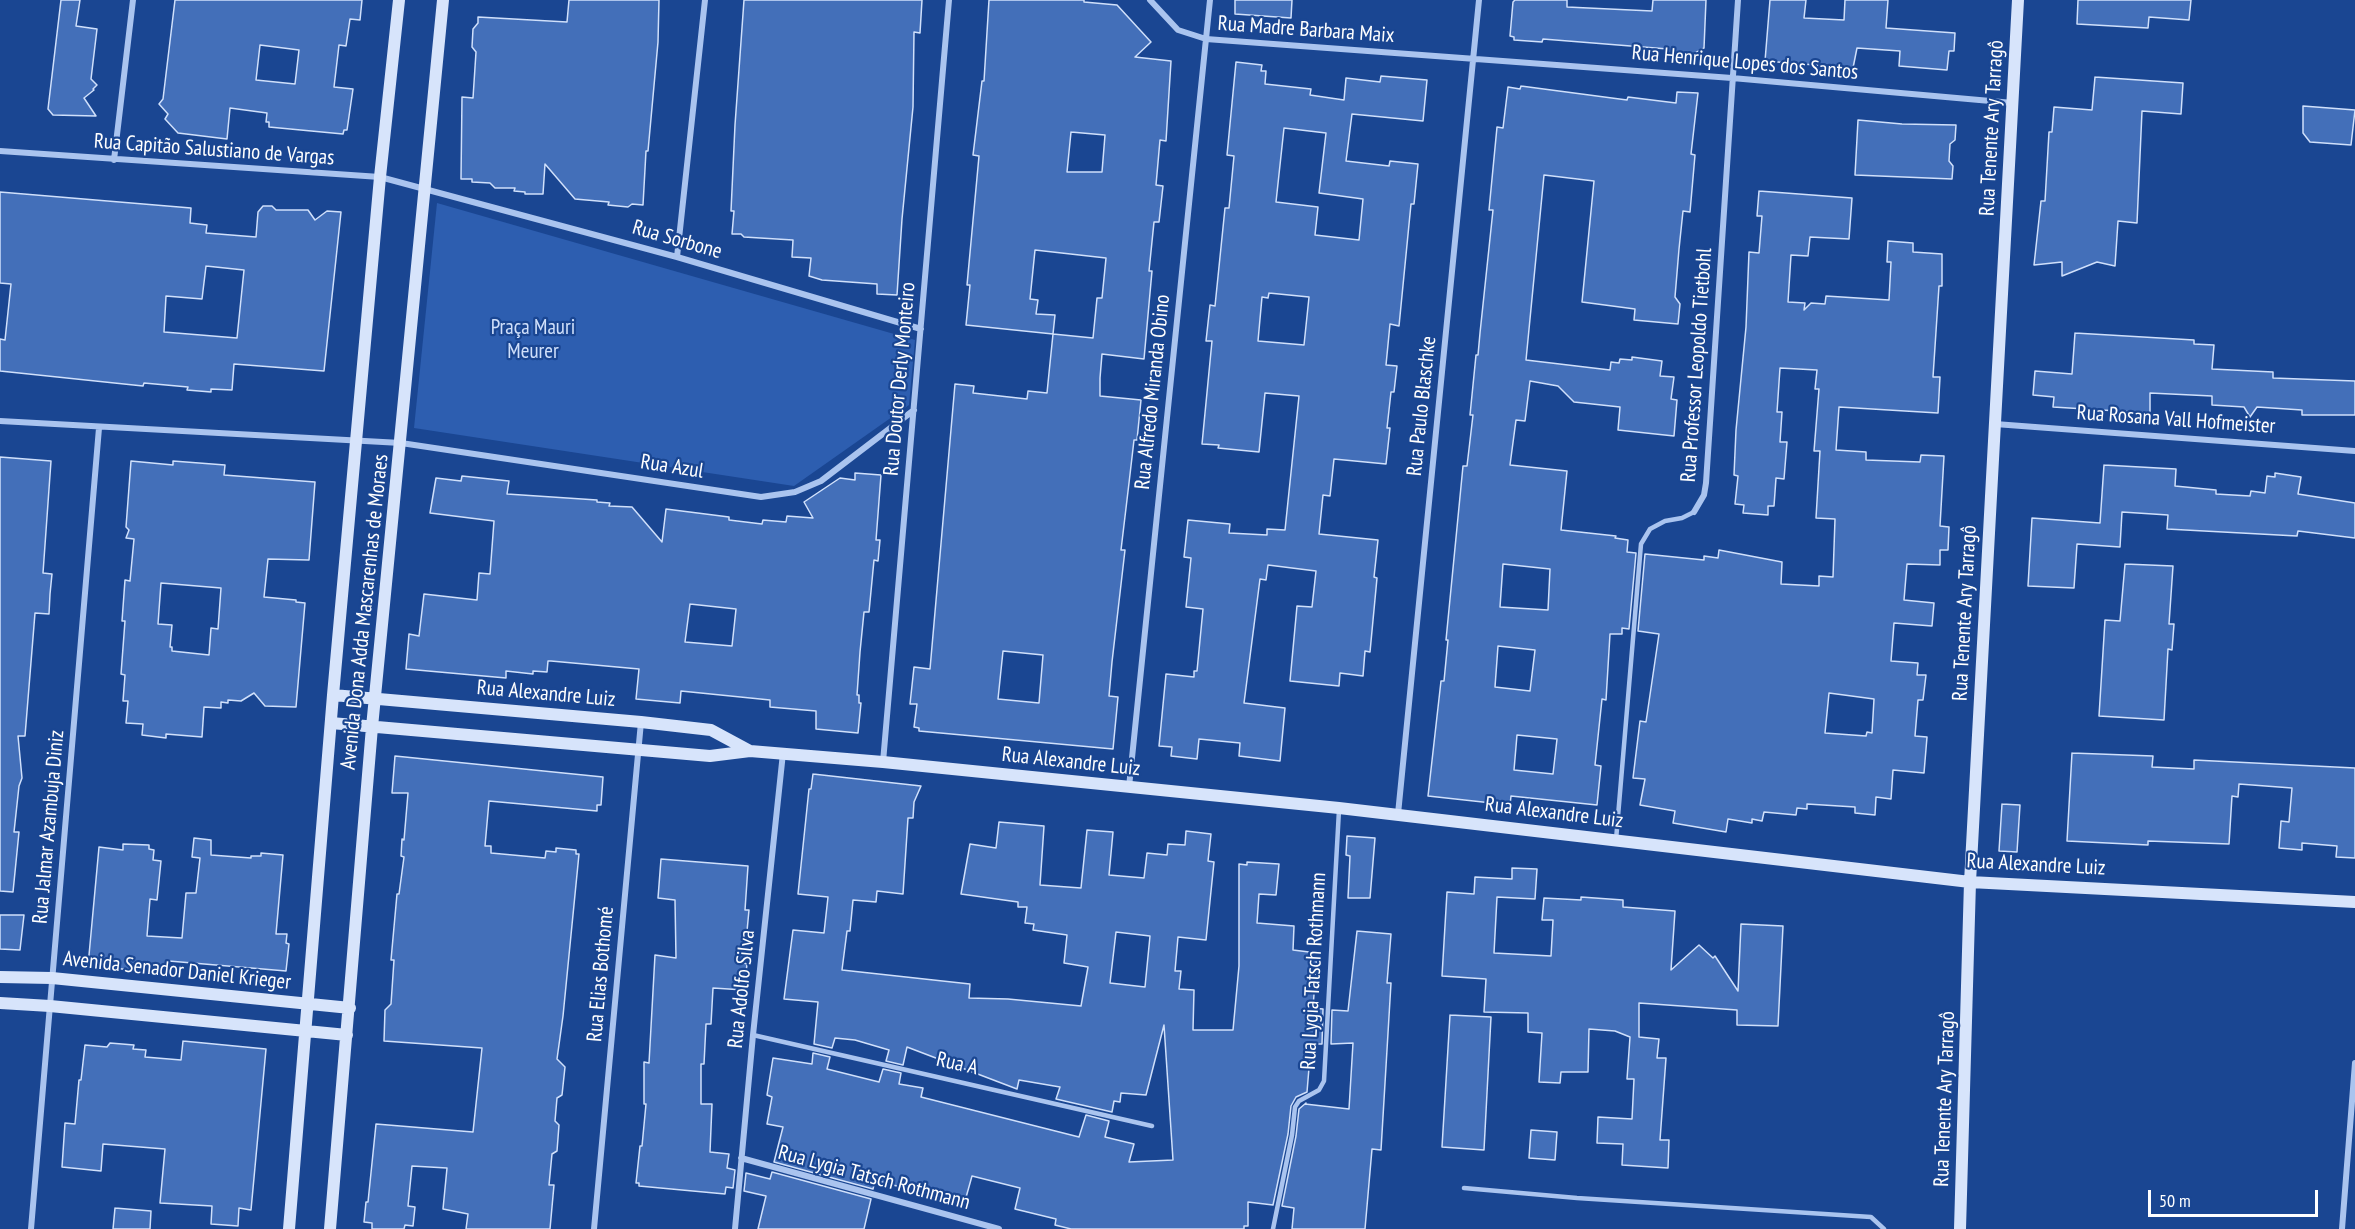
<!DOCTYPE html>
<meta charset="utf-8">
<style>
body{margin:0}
#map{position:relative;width:2355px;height:1229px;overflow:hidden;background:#1a4692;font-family:"PT Sans Narrow",sans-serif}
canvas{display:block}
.scale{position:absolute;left:2148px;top:1190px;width:170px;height:27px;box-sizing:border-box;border:3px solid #fff;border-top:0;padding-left:8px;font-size:18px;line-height:21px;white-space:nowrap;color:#fff;-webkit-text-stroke:4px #1a4692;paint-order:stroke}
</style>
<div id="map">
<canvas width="2355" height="1229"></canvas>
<div class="scale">50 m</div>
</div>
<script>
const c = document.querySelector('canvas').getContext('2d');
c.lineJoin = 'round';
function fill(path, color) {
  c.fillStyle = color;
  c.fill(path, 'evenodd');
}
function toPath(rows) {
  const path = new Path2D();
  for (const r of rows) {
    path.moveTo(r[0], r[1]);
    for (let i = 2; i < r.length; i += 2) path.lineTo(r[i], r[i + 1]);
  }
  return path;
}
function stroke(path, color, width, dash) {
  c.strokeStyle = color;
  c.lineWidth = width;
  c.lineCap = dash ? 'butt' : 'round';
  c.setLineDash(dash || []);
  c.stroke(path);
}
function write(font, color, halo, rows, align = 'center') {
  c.font = font + ' "PT Sans Narrow",sans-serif';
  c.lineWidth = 4.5;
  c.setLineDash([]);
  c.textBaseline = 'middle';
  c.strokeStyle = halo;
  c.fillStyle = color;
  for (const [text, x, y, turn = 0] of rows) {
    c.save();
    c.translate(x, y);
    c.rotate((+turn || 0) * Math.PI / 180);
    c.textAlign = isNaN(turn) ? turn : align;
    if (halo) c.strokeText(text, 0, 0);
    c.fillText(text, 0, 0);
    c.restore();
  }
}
fill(toPath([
 [437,203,915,340,909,405,794,486,414,428]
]), '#2d5eb0');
const building = toPath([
 [61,0,80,0,76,26,97,29,91,79,97,85,93,89,94,90,84,98,96,116,53,115,48,109,61,0],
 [175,0,362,0,360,20,350,19,346,46,339,45,334,87,353,89,347,130,344,130,343,134,269,127,269,122,266,122,267,113,230,108,227,139,178,133,165,119,168,114,159,104,163,99,175,0],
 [260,45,299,50,295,84,256,80,260,45],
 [569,0,659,0,658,42,648,151,646,151,643,205,632,204,628,207,608,205,609,202,575,199,545,164,543,194,525,194,525,192,514,191,515,188,495,188,490,183,472,182,472,179,461,179,462,97,473,98,476,52,472,47,473,29,478,23,478,17,567,22,569,0],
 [744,0,922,0,920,33,914,32,913,107,902,219,897,295,877,294,877,284,822,280,809,276,811,258,792,257,793,240,744,237,741,234,732,234,734,211,731,211,735,125,744,0],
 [989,0,1084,0,1084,2,1117,5,1151,42,1135,57,1171,61,1166,141,1160,140,1156,185,1163,186,1159,222,1154,222,1149,271,1152,271,1144,359,1102,354,1100,378,1100,396,1141,400,1137,440,1134,440,1129,483,1121,550,1125,550,1112,662,1109,696,1118,697,1113,749,919,731,919,728,914,727,917,704,910,704,914,667,930,669,955,384,974,386,973,393,1027,399,1028,391,1047,393,1049,373,1053,334,966,325,970,285,967,285,979,156,973,155,982,81,984,81,989,0],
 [1071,132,1105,135,1102,172,1067,172,1071,132],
 [1035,250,1106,258,1102,298,1097,298,1093,338,1053,334,1055,315,1036,314,1038,300,1030,299,1035,250],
 [1003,651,1043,655,1039,703,998,699,1003,651],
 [1235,0,1292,0,1291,18,1235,14,1235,0],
 [1515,0,1567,0,1567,7,1652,11,1653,0,1706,0,1704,48,1690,56,1667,54,1668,49,1543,39,1542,42,1514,40,1514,37,1510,36,1513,2,1515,0],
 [1770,0,1806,0,1804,18,1844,20,1845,0,1888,0,1886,28,1955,33,1954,51,1949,51,1947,70,1899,66,1900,51,1857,48,1853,68,1765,61,1770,0],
 [2078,0,2191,0,2189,20,2149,17,2148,28,2077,24,2078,0],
 [1236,62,1262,65,1261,71,1266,71,1265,84,1311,89,1310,95,1344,100,1346,78,1380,82,1381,76,1427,80,1423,121,1352,114,1346,161,1389,166,1390,161,1418,164,1414,204,1411,204,1399,326,1390,324,1386,365,1397,366,1394,392,1391,392,1387,428,1390,428,1386,464,1334,459,1330,496,1323,495,1319,534,1378,540,1374,577,1377,578,1370,652,1365,651,1363,676,1340,673,1339,686,1290,681,1297,606,1312,607,1316,571,1268,565,1266,580,1260,579,1244,703,1285,708,1280,761,1239,756,1240,743,1199,739,1197,759,1171,756,1172,747,1159,746,1166,674,1194,677,1194,671,1197,671,1203,609,1186,607,1191,558,1184,557,1188,520,1230,524,1229,533,1267,535,1267,529,1285,530,1299,396,1265,393,1259,452,1218,448,1219,445,1202,444,1212,341,1206,341,1210,305,1215,306,1225,208,1229,208,1234,156,1227,155,1236,62],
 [1284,128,1326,133,1319,193,1363,199,1359,240,1315,235,1318,207,1276,202,1284,128],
 [1269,293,1309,297,1304,345,1258,341,1262,297,1268,298,1269,293],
 [2095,77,2183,83,2181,114,2142,111,2137,223,2118,221,2115,266,2097,262,2062,276,2062,262,2034,265,2041,201,2045,201,2049,132,2052,132,2054,107,2092,110,2095,77],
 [1521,86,1627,100,1628,97,1676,103,1677,92,1698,93,1691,154,1695,155,1690,212,1683,211,1679,249,1675,297,1680,304,1678,324,1634,320,1635,309,1582,302,1594,181,1544,175,1526,360,1610,370,1611,362,1619,363,1620,359,1632,360,1632,357,1662,361,1660,376,1674,377,1671,399,1677,400,1674,436,1618,430,1620,407,1574,402,1558,386,1530,381,1525,421,1516,420,1510,465,1567,471,1561,530,1616,536,1615,538,1628,540,1627,552,1636,553,1629,629,1622,628,1622,634,1610,634,1606,700,1602,699,1595,765,1601,766,1597,805,1511,796,1510,805,1428,796,1441,681,1444,681,1448,640,1446,640,1463,466,1467,466,1473,415,1470,415,1476,355,1478,355,1480,333,1493,210,1489,210,1497,127,1503,128,1508,87,1520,89,1521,86],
 [1503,564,1550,569,1548,610,1500,607,1503,564],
 [1498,646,1535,650,1530,691,1495,687,1498,646],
 [1517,735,1557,739,1553,774,1514,770,1517,735],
 [2303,106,2355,110,2351,145,2310,142,2303,133,2303,106],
 [1858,120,1902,124,1956,125,1955,140,1950,144,1949,161,1953,166,1952,179,1855,175,1858,120],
 [1759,191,1852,198,1849,239,1810,237,1808,256,1791,255,1788,302,1805,303,1804,310,1811,303,1825,304,1826,296,1889,300,1891,262,1887,262,1888,241,1913,243,1913,252,1942,254,1942,286,1939,286,1933,377,1940,377,1938,413,1839,407,1836,450,1866,452,1866,460,1920,462,1921,455,1944,456,1940,526,1949,527,1948,550,1940,550,1940,565,1907,564,1904,600,1934,603,1932,626,1894,623,1891,661,1918,663,1917,675,1926,675,1923,700,1918,700,1915,736,1927,737,1924,773,1893,770,1891,799,1876,797,1875,815,1855,813,1855,807,1807,804,1807,809,1797,808,1796,815,1764,812,1762,821,1752,819,1752,823,1728,819,1726,832,1673,823,1675,811,1640,805,1645,779,1633,778,1640,721,1646,722,1659,634,1638,631,1645,554,1704,560,1704,556,1718,558,1719,550,1782,562,1781,584,1819,586,1819,576,1833,577,1835,519,1816,518,1820,451,1814,451,1819,389,1815,389,1817,370,1780,368,1777,412,1782,412,1780,442,1787,442,1784,479,1776,478,1774,506,1768,506,1768,515,1743,513,1744,505,1735,504,1738,476,1734,475,1736,430,1746,327,1749,252,1759,253,1762,216,1757,216,1759,191],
 [1829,693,1874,699,1872,733,1867,732,1866,736,1825,733,1829,693],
 [0,192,191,208,190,223,207,225,206,233,256,237,258,212,263,206,272,206,276,210,308,210,315,220,327,211,341,212,324,371,234,364,232,390,211,389,211,392,187,390,188,387,144,383,143,386,0,371,0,339,5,340,11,284,0,283,0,192],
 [206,266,244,270,237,338,164,332,166,296,202,299,206,266],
 [2075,333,2194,340,2194,344,2214,345,2212,369,2273,372,2273,378,2355,381,2355,415,2302,415,2302,410,2257,407,2250,417,2244,407,2212,405,2212,396,2150,393,2150,413,2053,407,2054,397,2033,395,2035,371,2072,374,2075,333],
 [0,457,51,461,43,573,52,574,50,594,49,614,35,613,25,736,18,736,22,778,19,786,14,832,19,832,13,892,0,891,0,457],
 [131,461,173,465,173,461,225,465,224,475,315,482,309,560,268,559,264,597,296,600,296,602,305,603,296,707,265,706,254,693,241,701,228,700,228,703,221,702,221,708,204,707,202,737,166,734,166,738,142,735,143,724,126,723,128,701,123,701,125,675,121,674,125,621,122,621,125,580,130,581,134,539,126,538,129,530,126,527,131,461],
 [161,583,221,588,218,629,211,628,209,655,172,651,172,647,170,647,172,625,158,624,161,583],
 [2104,465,2176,469,2175,486,2216,490,2216,494,2250,496,2251,491,2265,493,2267,476,2275,477,2275,473,2301,477,2298,494,2355,503,2355,538,2298,531,2297,536,2167,529,2168,515,2122,512,2120,547,2077,544,2074,588,2028,586,2032,518,2100,523,2104,465],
 [855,473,881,475,876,540,880,540,878,561,874,560,869,612,864,612,860,652,857,695,859,695,859,703,861,703,858,733,816,729,816,711,770,707,770,700,681,691,680,703,636,699,639,669,551,661,548,661,547,672,533,671,533,674,506,671,506,678,406,669,409,634,419,636,424,594,477,600,479,573,490,574,494,521,430,513,436,478,461,481,462,476,509,481,507,494,597,500,597,502,610,503,609,506,632,507,662,542,666,509,729,517,729,520,762,524,763,520,786,522,787,516,813,518,804,502,840,478,855,480,855,473],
 [690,604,736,609,732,646,685,642,690,604],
 [2125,564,2173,566,2169,624,2174,624,2172,650,2168,649,2164,720,2099,716,2105,620,2120,621,2125,564],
 [2072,753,2153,756,2152,767,2194,769,2194,760,2355,768,2355,858,2336,857,2337,846,2302,843,2302,850,2279,848,2281,821,2289,822,2292,788,2239,784,2238,797,2232,796,2229,844,2148,841,2148,845,2067,841,2072,753],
 [395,756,603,777,601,805,597,805,597,811,489,801,485,846,491,846,491,853,545,858,546,851,556,852,556,848,576,850,576,854,579,854,563,1016,557,1059,565,1067,562,1095,557,1098,555,1121,559,1125,557,1151,552,1154,549,1185,554,1185,550,1229,466,1229,468,1214,443,1209,447,1168,412,1166,408,1206,415,1207,413,1226,405,1225,404,1229,372,1229,372,1223,364,1222,366,1202,368,1202,376,1124,473,1132,482,1048,384,1041,385,1010,391,1004,394,960,391,960,397,894,399,894,404,857,401,856,402,839,404,840,408,793,392,793,395,756],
 [813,774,921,786,914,802,913,818,908,818,903,894,877,891,876,902,853,900,850,931,847,931,842,970,970,984,969,998,1008,999,1081,1006,1088,967,1064,963,1067,935,1033,930,1034,924,1025,923,1027,907,1018,907,1018,902,961,894,970,844,996,848,999,822,1044,826,1040,885,1081,888,1087,830,1113,832,1109,875,1144,878,1147,853,1167,855,1168,844,1185,845,1186,831,1211,834,1208,861,1214,862,1206,940,1178,937,1175,971,1181,971,1179,989,1194,990,1193,1030,1233,1030,1239,966,1239,864,1247,865,1247,862,1279,864,1276,895,1259,894,1257,923,1294,926,1293,950,1317,953,1313,1008,1323,1009,1322,1044,1311,1044,1307,1092,1296,1097,1291,1106,1288,1134,1273,1205,1248,1202,1248,1226,1244,1226,1244,1229,1071,1229,1055,1225,1056,1219,1015,1209,1020,1188,972,1176,965,1201,916,1188,915,1191,875,1180,873,1189,774,1162,783,1127,767,1124,772,1097,767,1095,773,1058,812,1064,813,1053,830,1057,827,1069,879,1082,883,1069,901,1073,899,1084,923,1088,921,1097,1079,1137,1086,1115,1109,1121,1105,1137,1134,1144,1129,1162,1173,1160,1164,1025,1146,1095,1121,1093,1120,1102,1114,1101,1112,1112,1056,1099,1060,1087,1019,1080,1017,1089,907,1047,903,1065,886,1061,889,1050,855,1040,835,1038,832,1048,814,1044,818,1002,784,999,793,930,824,933,828,897,798,894,809,789,811,789,813,774],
 [1116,932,1150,936,1145,987,1110,983,1116,932],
 [2002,804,2020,805,2017,852,1999,851,2002,804],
 [1347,836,1375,838,1370,898,1348,898,1350,856,1346,855,1347,836],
 [194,838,211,840,211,855,251,858,251,856,261,856,261,853,283,855,276,934,287,934,286,943,289,944,286,971,169,961,168,973,88,966,99,847,123,850,123,844,149,845,149,849,154,850,153,860,161,861,157,900,150,899,147,936,182,938,186,893,196,893,200,858,192,857,194,838],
 [661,859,748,866,745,910,749,910,744,963,747,964,744,990,713,988,711,1024,706,1024,704,1064,701,1064,701,1104,712,1104,710,1152,729,1154,727,1168,735,1170,733,1188,726,1187,725,1194,639,1186,639,1183,636,1183,640,1146,642,1146,646,1104,644,1104,644,1062,649,1063,655,955,676,958,675,900,658,898,661,859],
 [1512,868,1537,869,1535,899,1497,897,1494,953,1551,956,1553,920,1542,920,1544,898,1581,900,1581,897,1623,900,1623,907,1675,911,1671,970,1699,945,1713,958,1715,956,1738,991,1741,924,1783,926,1778,1026,1737,1025,1737,1010,1639,1003,1639,1037,1659,1039,1657,1058,1666,1058,1660,1140,1669,1140,1668,1168,1622,1165,1623,1144,1597,1143,1598,1117,1632,1119,1634,1079,1627,1079,1630,1037,1615,1031,1589,1029,1588,1072,1561,1072,1560,1083,1539,1082,1542,1033,1528,1032,1528,1013,1484,1012,1486,979,1442,976,1447,892,1474,894,1475,877,1512,879,1512,868],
 [0,915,24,915,20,950,0,949,0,915],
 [1357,931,1391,934,1387,983,1391,983,1381,1150,1372,1149,1365,1229,1292,1229,1294,1208,1282,1206,1296,1136,1299,1109,1306,1103,1305,1104,1349,1109,1353,1043,1331,1044,1332,1010,1348,1011,1357,931],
 [1450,1015,1491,1017,1484,1150,1442,1147,1450,1015],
 [183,1041,266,1049,251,1210,239,1208,238,1226,211,1224,212,1206,160,1203,165,1149,103,1144,101,1171,62,1167,65,1123,75,1124,79,1080,81,1080,85,1045,107,1047,110,1043,134,1045,133,1049,146,1050,145,1057,181,1060,183,1041],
 [1531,1130,1557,1132,1555,1160,1529,1158,1531,1130],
 [772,1172,871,1199,864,1229,758,1229,766,1196,744,1191,746,1173,770,1179,772,1172],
 [115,1208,151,1211,150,1229,113,1229,115,1208]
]);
fill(building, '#436fb9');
stroke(building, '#d0e0fb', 1.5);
stroke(toPath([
 [1616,840,1641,544,1650,529,1665,521,1682,518,1694,512],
 [753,1035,1152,1126],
 [1464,1188,1577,1198,1871,1217,1884,1229],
 [1273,1229,1292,1135,1295,1107,1299,1101,1319,1090,1324,1081,1339,810]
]), '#aac4ef', 4.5);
stroke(toPath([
 [1150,0,1178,30,1206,39,1732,78,2013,103],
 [0,151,380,177,677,257,921,329],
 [114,160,133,0],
 [677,257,705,0],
 [0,421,401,443,761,497,795,492,821,481,914,410],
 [1995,424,2355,451],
 [1694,512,1704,495,1706,483,1738,0],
 [883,762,949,0],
 [1129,787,1210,0],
 [1398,814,1479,0],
 [741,1158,999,1229],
 [31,1229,99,428],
 [594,1229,641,722],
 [735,1229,753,1035,783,753],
 [2342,1229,2355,1063]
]), '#aac4ef', 6);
stroke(toPath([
 [333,695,641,722,711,730,750,751],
 [331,723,710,756,750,751,883,762,1339,808,1970,882,2355,902],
 [0,977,52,978,350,1008],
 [0,1003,50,1006,347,1035],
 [289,1229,333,695,380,177,399,0],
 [330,1229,372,727,443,0],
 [1960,1229,1970,882,2018,0]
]), '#d7e4fb', 12);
write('21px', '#fff', '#1a4692', [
 ["Rua Madre Barbara Maix",1306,30,4],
 ["Rua Henrique Lopes dos Santos",1745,63,5],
 ["Rua Tenente Ary Tarragô",1992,128,-87],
 ["Rua Capitão Salustiano de Vargas",214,150,4],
 ["Rua Sorbone",677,240,16],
 ["Rua Professor Leopoldo Tietbohl",1697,365,-86],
 ["Rua Doutor Derly Monteiro",900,379,-85],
 ["Rua Alfredo Miranda Obino",1153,392,-84],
 ["Rua Paulo Blaschke",1422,406,-84],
 ["Rua Rosana Vall Hofmeister",2176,420,4],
 ["Rua Azul",672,467,9],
 ["Avenida Dona Adda Mascarenhas de Moraes",365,612,-84],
 ["Rua Tenente Ary Tarragô",1965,613,-87],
 ["Rua Alexandre Luiz",546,694,5],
 ["Rua Alexandre Luiz",1071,762,6],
 ["Rua Alexandre Luiz",1554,813,7],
 ["Rua Jalmar Azambuja Diniz",49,827,-85],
 ["Rua Alexandre Luiz",2036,865,3],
 ["Avenida Senador Daniel Krieger",177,971,6],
 ["Rua Lygia Tatsch Rothmann",1314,971,-87],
 ["Rua Elias Bothomé",601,974,-85],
 ["Rua Adolfo Silva",742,989,-84],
 ["Rua A",957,1064,13],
 ["Rua Tenente Ary Tarragô",1945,1099,-88],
 ["Rua Lygia Tatsch Rothmann",874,1178,15]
]);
write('21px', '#d0e0fb', '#1a4692', [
 ["Praça Mauri",533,328],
 ["Meurer",533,352]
]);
</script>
